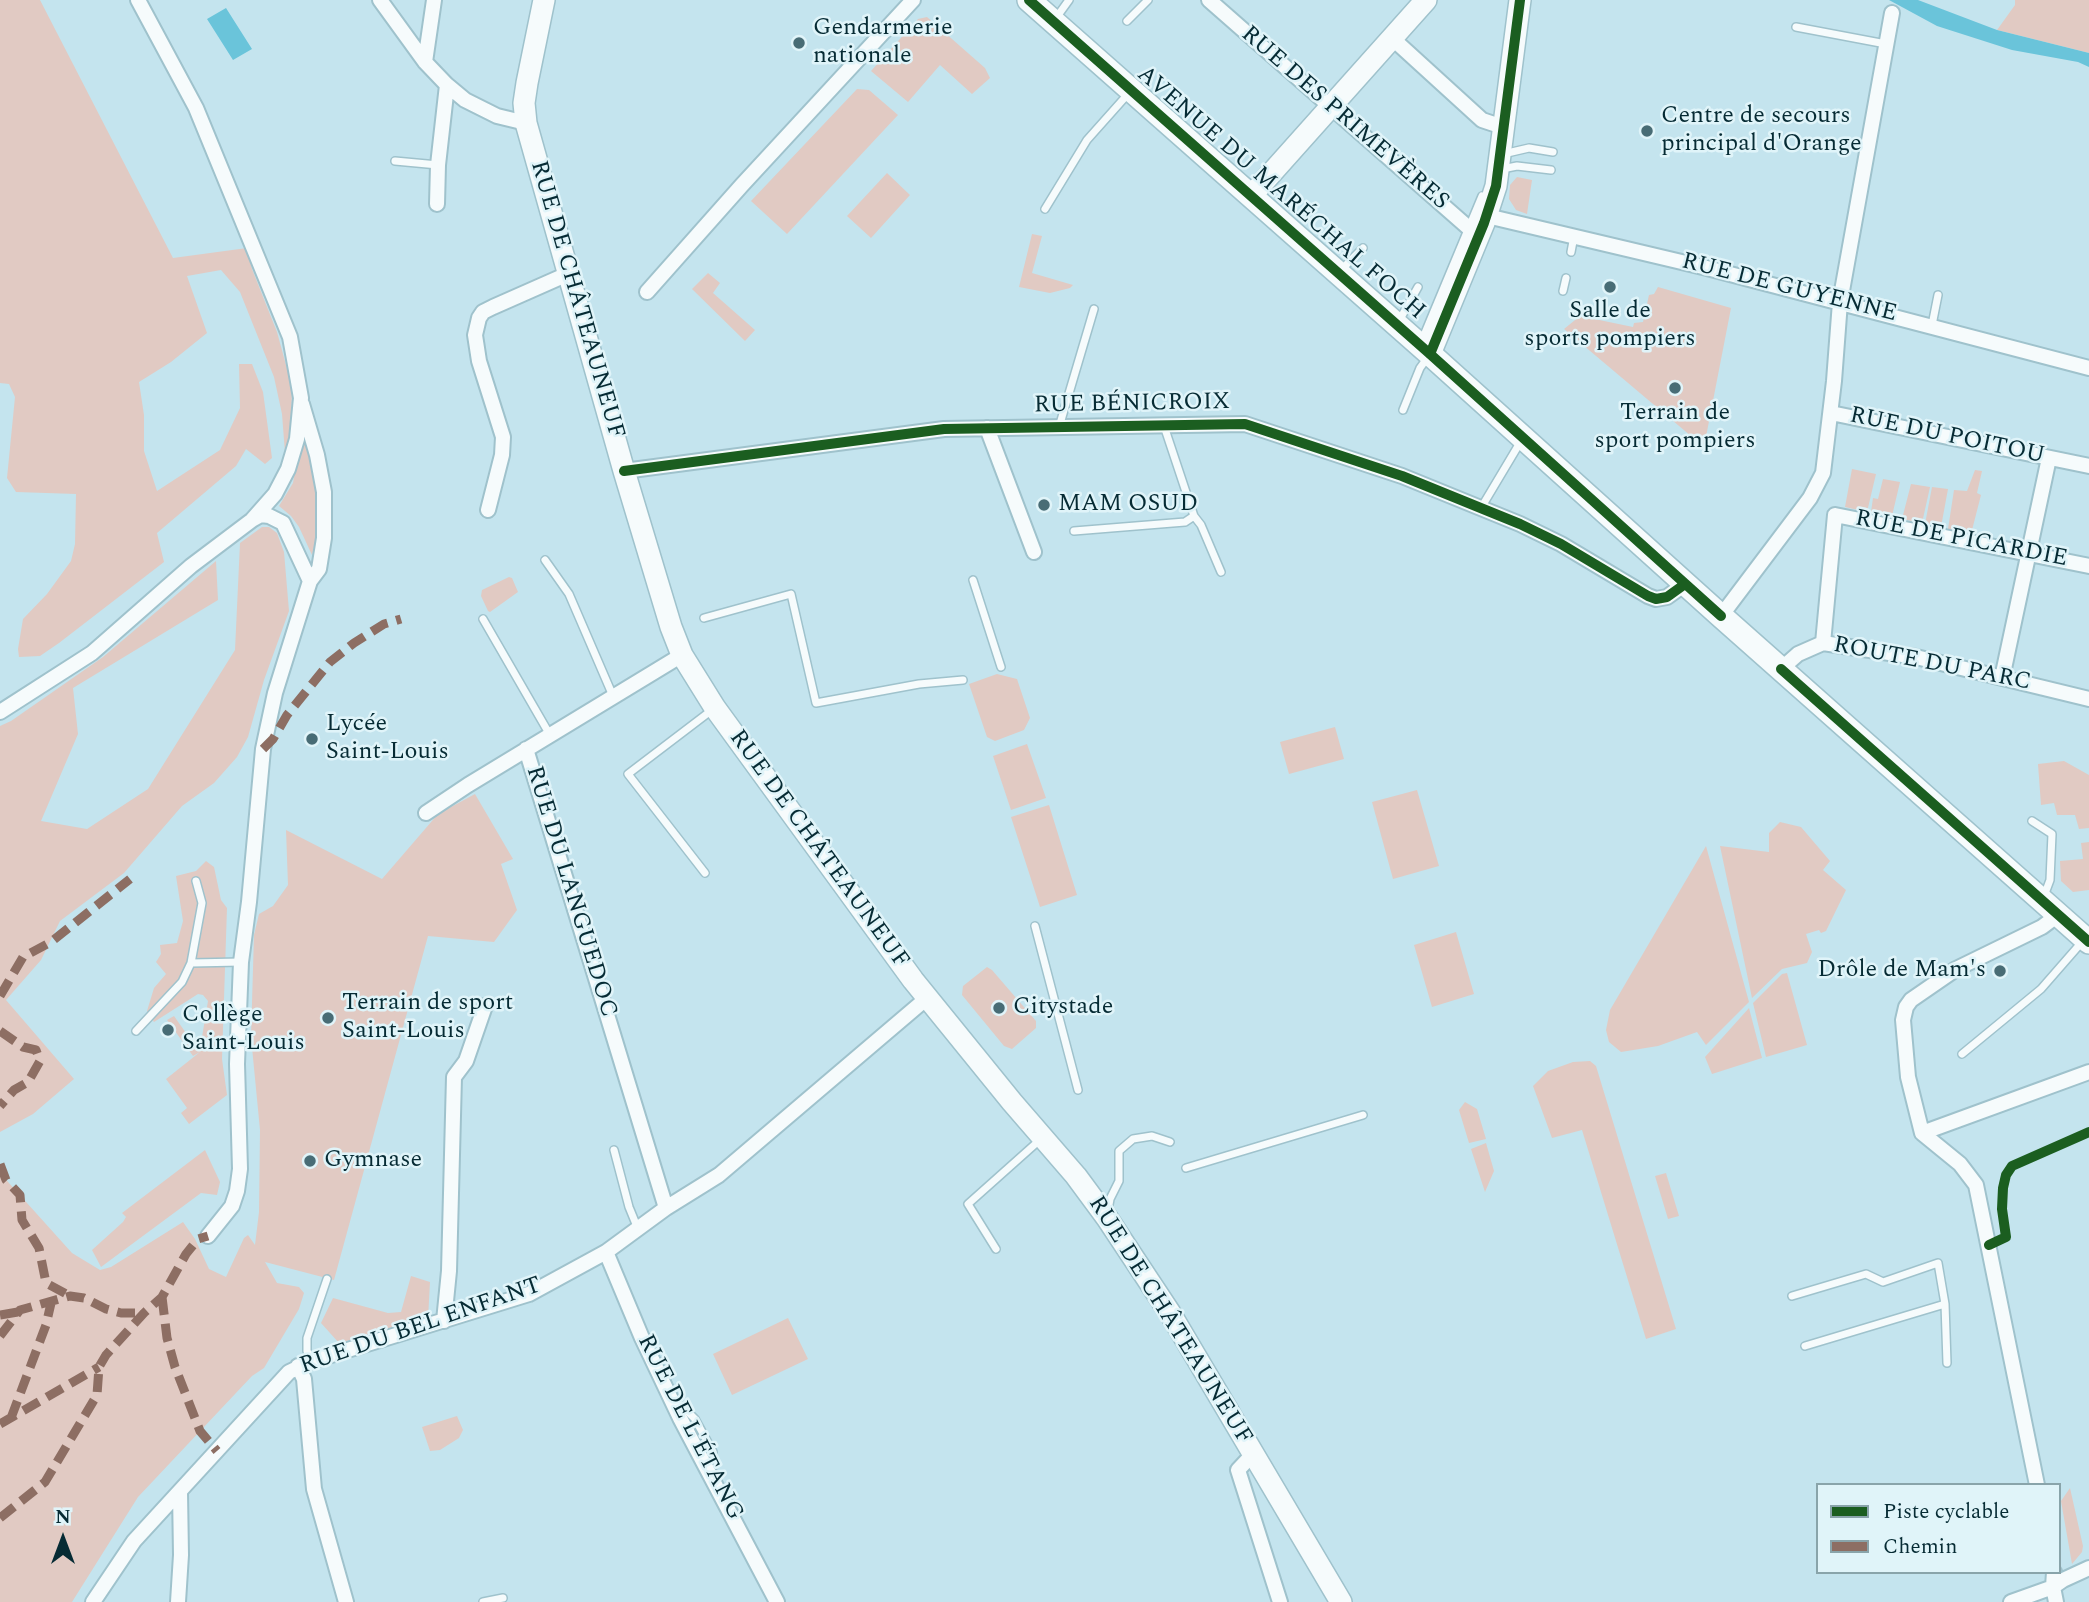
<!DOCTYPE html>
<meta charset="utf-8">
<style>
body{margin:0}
#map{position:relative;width:2089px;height:1602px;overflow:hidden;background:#c4e4ee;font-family:Spectral,serif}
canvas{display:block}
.legend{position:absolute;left:1816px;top:1483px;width:245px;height:91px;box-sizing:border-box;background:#e0f4f9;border:2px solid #89a4aa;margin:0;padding:9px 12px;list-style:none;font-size:21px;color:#062b34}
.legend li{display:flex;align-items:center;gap:14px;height:35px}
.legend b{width:35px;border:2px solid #89a4aa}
.north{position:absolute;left:28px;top:1504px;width:70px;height:70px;-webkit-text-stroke:5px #e0f4f9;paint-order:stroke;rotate:0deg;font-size:19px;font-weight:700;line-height:28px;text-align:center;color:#062b34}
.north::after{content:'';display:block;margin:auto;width:24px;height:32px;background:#062b34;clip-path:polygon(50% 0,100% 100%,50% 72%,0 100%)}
</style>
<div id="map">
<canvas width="2089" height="1602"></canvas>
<ul class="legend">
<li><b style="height:9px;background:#1b5e20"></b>Piste cyclable</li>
<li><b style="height:9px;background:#8d6e63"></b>Chemin</li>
</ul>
<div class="north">N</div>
</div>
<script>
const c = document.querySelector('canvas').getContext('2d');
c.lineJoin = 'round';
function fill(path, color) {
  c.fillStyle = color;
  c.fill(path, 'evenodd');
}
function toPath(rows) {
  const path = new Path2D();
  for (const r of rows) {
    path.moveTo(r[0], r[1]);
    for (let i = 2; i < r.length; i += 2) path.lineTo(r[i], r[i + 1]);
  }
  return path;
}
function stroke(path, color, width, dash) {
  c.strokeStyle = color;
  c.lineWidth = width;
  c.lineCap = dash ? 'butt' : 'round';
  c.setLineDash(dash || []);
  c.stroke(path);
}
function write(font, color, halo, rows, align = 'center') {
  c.font = font + ' Spectral,serif';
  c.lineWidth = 5;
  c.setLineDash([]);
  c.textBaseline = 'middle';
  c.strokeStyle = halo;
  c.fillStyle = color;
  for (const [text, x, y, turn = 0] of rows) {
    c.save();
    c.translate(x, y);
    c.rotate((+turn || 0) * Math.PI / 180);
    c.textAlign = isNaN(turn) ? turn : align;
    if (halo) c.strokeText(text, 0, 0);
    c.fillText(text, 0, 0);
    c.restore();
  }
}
fill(toPath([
 [0,0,40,0,173,258,247,248,252,269,277,332,292,387,291,431,285,453,282,414,274,377,240,292,221,270,187,276,207,333,171,362,139,382,144,415,144,451,157,491,220,450,240,408,239,364,252,364,263,392,272,458,265,464,246,449,236,466,157,533,164,562,59,643,40,656,19,657,18,649,23,619,47,594,71,561,75,544,76,494,16,492,7,478,15,397,9,384,0,383],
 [2015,0,2089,0,2089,53,1997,30,2015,5],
 [927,17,985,68,990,78,972,94,940,65,908,102,871,71,918,19],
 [857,89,869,90,898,115,787,234,751,201],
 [887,173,910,195,871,238,847,216],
 [1517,177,1532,180,1527,214,1516,210,1509,199,1510,185],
 [1032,234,1042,236,1032,273,1073,285,1070,288,1050,293,1019,287],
 [708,273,720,283,713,293,755,330,745,341,692,289],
 [1658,287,1731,308,1704,447,1564,329,1580,316,1633,327,1634,323,1643,322,1649,295,1654,294],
 [301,437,308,437,317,472,318,530,312,555,299,527,291,516,279,506,293,483],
 [1852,469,1876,474,1867,512,1845,507],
 [1975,470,1982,471,1977,493,1981,495,1971,534,1948,529,1954,490,1967,491],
 [1883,479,1900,482,1892,516,1871,512,1873,498,1878,499],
 [1911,484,1930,487,1922,523,1902,519],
 [1932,487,1948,489,1941,527,1925,524],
 [262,527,269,527,277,533,284,552,289,611,264,680,248,737,237,757,214,783,182,806,124,873,60,921,41,960,6,1000,74,1079,33,1114,0,1132,0,726,11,721,103,657,216,561,218,600,73,688,78,734,41,821,87,829,148,789,235,650,240,543],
 [509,577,512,578,518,592,490,612,488,611,481,596,482,590],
 [997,674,1017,679,1030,718,1024,730,995,741,987,737,969,684],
 [1335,727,1344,759,1289,774,1280,742],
 [1027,744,1046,798,1011,810,993,756],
 [2064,761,2089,775,2089,828,2079,829,2075,815,2057,815,2054,803,2041,805,2038,764],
 [1417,790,1439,866,1393,879,1372,802],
 [475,794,513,859,501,864,517,910,494,942,428,936,334,1280,265,1262,277,1283,299,1287,304,1293,299,1309,264,1368,252,1376,138,1497,72,1602,0,1602,0,1173,72,1253,100,1270,111,1267,183,1222,195,1239,209,1269,226,1277,244,1238,248,1235,255,1245,259,1212,260,1130,251,1037,254,935,259,914,273,906,288,885,286,830,382,879,438,814],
 [1049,805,1077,895,1040,907,1011,817],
 [1780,822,1801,827,1830,861,1823,870,1846,890,1826,931,1821,933,1819,930,1806,934,1812,952,1807,963,1782,969,1752,998,1720,846,1769,852,1769,833],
 [2089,842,2089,890,2073,892,2061,881,2060,861,2083,859,2081,843],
 [1706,846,1749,1002,1706,1045,1697,1032,1658,1046,1621,1052,1609,1042,1606,1030,1610,1010],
 [206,861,214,867,221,900,227,908,222,1059,227,1095,189,1124,181,1113,187,1108,166,1079,200,1052,193,1056,167,1020,174,1016,186,1033,201,1043,208,1001,203,995,198,994,154,1022,147,1011,154,988,166,974,156,962,161,954,160,945,177,943,183,921,176,876,196,871],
 [1456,932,1474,994,1432,1007,1414,945],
 [987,967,992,970,1036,1021,1036,1028,1012,1049,1004,1046,962,995,963,986],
 [1787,973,1807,1045,1766,1057,1753,1003,1782,974],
 [1749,1008,1762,1058,1712,1074,1705,1057],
 [1573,1062,1590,1061,1596,1066,1676,1329,1646,1339,1582,1130,1552,1138,1533,1086,1548,1071],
 [1465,1102,1477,1109,1486,1139,1469,1143,1459,1110],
 [1486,1143,1494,1171,1485,1192,1471,1149],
 [205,1150,220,1182,217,1195,201,1193,101,1267,92,1250,123,1222,126,1217,122,1213],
 [1666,1173,1679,1216,1668,1219,1655,1176],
 [411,1276,430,1282,428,1319,339,1343,321,1323,333,1298,388,1313,401,1312],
 [788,1318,808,1359,732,1395,713,1354],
 [457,1416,463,1430,459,1438,440,1450,430,1451,422,1427],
 [2070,1488,2083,1546,2082,1552,2072,1564,2061,1501]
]), '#e1cac3');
fill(toPath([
 [1889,0,1918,0,1997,30,2089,53,2089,67,2078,62,2012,50,1937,26],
 [226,8,252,49,233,60,207,19]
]), '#6ac4da');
const lane = toPath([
 [1056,18,1069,0],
 [1127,21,1148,0],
 [1796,27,1886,44],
 [1503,154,1529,148,1553,152],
 [395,161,438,165],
 [1502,169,1517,166,1551,170],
 [1045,209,1087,140,1128,94],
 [1571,252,1574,236],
 [1341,270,1363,248],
 [1563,291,1566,278],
 [1399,321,1418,287],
 [1932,325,1938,295],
 [1422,340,1482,196],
 [1403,410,1420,368,1428,357],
 [1164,426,1194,516,1201,525,1221,572],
 [1059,427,1094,309],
 [1481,508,1521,441],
 [1074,531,1185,522,1194,516],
 [545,560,569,594,613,696],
 [973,580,1001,667],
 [704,618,791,594,816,703,919,684,963,680],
 [483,619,550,735],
 [2032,821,2052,834,2050,880,2044,896],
 [705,873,628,774,712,710],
 [196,881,202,903,191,963,241,962],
 [1035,926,1078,1090],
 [136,1031,182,982,191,963],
 [1962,1054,2041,989,2082,942],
 [614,1150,629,1207,638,1229],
 [1186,1168,1363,1115],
 [1108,1210,1110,1199,1119,1181,1119,1151,1133,1139,1152,1136,1170,1142],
 [996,1249,968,1204,1042,1138],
 [1792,1296,1866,1274,1883,1282,1938,1263,1945,1304],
 [1805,1346,1945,1304,1947,1363],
 [312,1360,307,1351,307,1338,327,1279],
 [674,1404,681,1405,695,1419,713,1452],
 [483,1602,503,1598]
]);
const street = toPath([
 [380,0,425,62,447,85,465,100,497,116,526,123],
 [1209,0,1479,237],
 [1392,38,1482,120,1503,127],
 [425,62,434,0],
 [437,204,438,165,447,85],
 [1487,216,1707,268,2089,368],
 [647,292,742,185,913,0],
 [1831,413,2089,466],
 [987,428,1034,552],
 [624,471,944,429,1245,424,1402,476,1520,524,1561,544,1648,596,1656,599,1667,597,1685,584],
 [488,510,502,455,503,437,479,361,475,335,479,318,483,312,493,307,570,273],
 [252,520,261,515,269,516,283,523,310,581],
 [1721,616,1810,498,1823,473,1834,381,1840,302,1892,13],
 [1823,643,1835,515,2089,566],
 [1781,669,1798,654,1823,643,1916,657,2089,699],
 [2002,678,2049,458],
 [0,712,92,653,191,566,252,520,275,494,288,469,297,439,301,398,290,337,196,108,138,0],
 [526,749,666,1208],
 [426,813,468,785,682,655],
 [1922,1133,2089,1072],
 [208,1236,232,1206,237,1191,240,1169,237,1064,241,962,249,902,263,749,275,693,310,581,319,569,324,538,324,492,317,455,302,404],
 [606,1252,642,1338,680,1418,777,1602],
 [444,1321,449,1271,454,1077,466,1061,485,1006],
 [298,1366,304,1379,314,1489,346,1602],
 [1253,1454,1238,1470,1280,1602],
 [2037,1485,1976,1185,1960,1164,1922,1133,1908,1077,1903,1020,1906,1007,1911,1000,1956,969,2042,927,2058,915],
 [2054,1572,2053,1587,2056,1602],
 [93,1602,134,1541,289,1372,312,1361,529,1294,606,1252,666,1208,719,1175,927,998],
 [178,1602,181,1555,180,1492],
 [2011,1602,2053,1587,2063,1580,2089,1568]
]);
const secondary = toPath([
 [544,0,527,83,524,103,526,123,624,471,671,627,682,655,715,708,913,980,1012,1102,1076,1176,1107,1218,1170,1313,1341,1602],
 [1251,196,1426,0],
 [1430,354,1484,223,1496,186,1520,0]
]);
const primary = toPath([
 [1029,0,1430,354,1721,616,2089,942]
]);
stroke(lane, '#9fc2cc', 10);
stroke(street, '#9fc2cc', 18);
stroke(secondary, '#9fc2cc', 24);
stroke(primary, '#9fc2cc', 26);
stroke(lane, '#f6fbfc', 7);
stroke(street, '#f6fbfc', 14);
stroke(secondary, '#f6fbfc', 21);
stroke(primary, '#f6fbfc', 23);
stroke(toPath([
 [263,749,273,739,287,715,330,662,354,643,384,624,401,619],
 [0,996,23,957,51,942,130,879],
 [0,1031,23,1047,36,1050,40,1061,28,1082,14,1090,0,1106],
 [0,1164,6,1180,20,1195,22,1220,39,1248,46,1283,70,1296],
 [162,1297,167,1338,175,1367,200,1431,217,1451],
 [0,1315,18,1312],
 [0,1336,20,1310,70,1296,84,1298,106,1309,121,1313,144,1313],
 [11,1418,46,1325,52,1299],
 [0,1424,99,1367],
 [0,1518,45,1482,97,1395,99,1367,106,1355,144,1313,162,1297,186,1254,198,1239,208,1236]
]), '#8d6e63', 9, [18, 9]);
stroke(toPath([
 [1029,0,1430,354,1721,616],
 [1430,354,1484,223,1496,186,1520,0],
 [624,471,944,429,1245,424,1402,476,1520,524,1561,544,1648,596,1656,599,1667,597,1685,584],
 [1781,669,2089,942],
 [1989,1245,2006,1237,2002,1209,2003,1188,2006,1175,2012,1166,2089,1132]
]), '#1b5e20', 10);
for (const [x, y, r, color] of [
 [799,43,7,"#486c75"],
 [1647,131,7,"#486c75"],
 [1610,287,7,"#486c75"],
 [1675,388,7,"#486c75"],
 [1044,505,7,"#486c75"],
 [312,739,7,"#486c75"],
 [2000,971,7,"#486c75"],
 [999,1008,7,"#486c75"],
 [328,1018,7,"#486c75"],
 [168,1030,7,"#486c75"],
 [310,1161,7,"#486c75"]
]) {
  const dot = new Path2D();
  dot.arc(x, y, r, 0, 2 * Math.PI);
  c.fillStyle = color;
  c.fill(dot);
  stroke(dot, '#e0f4f9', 2.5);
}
write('24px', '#062b34', '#e0f4f9', [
 ["Gendarmerie",813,29],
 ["nationale",813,57],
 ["Centre de secours",1661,117],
 ["principal d'Orange",1661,145],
 ["Salle de",1610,312,"center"],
 ["sports pompiers",1610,340,"center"],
 ["Terrain de",1675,414,"center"],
 ["sport pompiers",1675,442,"center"],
 ["MAM OSUD",1058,505],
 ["Lycée",326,725],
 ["Saint-Louis",326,753],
 ["Drôle de Mam's",1986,971,"right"],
 ["Terrain de sport",342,1004],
 ["Saint-Louis",342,1032],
 ["Citystade",1013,1008],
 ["Collège",182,1016],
 ["Saint-Louis",182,1044],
 ["Gymnase",324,1161]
], 'left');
write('24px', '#062b34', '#e0f4f9', [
 ["RUE DES PRIMEVÈRES",1344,119,41],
 ["AVENUE DU MARÉCHAL FOCH",1280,194,41],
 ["RUE DE GUYENNE",1789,289,14],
 ["RUE DE CHÂTEAUNEUF",576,300,74],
 ["RUE BÉNICROIX",1132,405,-1],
 ["RUE DU POITOU",1947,437,12],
 ["RUE DE PICARDIE",1961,540,11],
 ["ROUTE DU PARC",1932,665,11],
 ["RUE DE CHÂTEAUNEUF",818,850,54],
 ["RUE DU LANGUEDOC",570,892,73],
 ["RUE DE CHÂTEAUNEUF",1169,1321,58],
 ["RUE DU BEL ENFANT",421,1327,-19],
 ["RUE DE L'ÉTANG",689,1428,63]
]);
</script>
